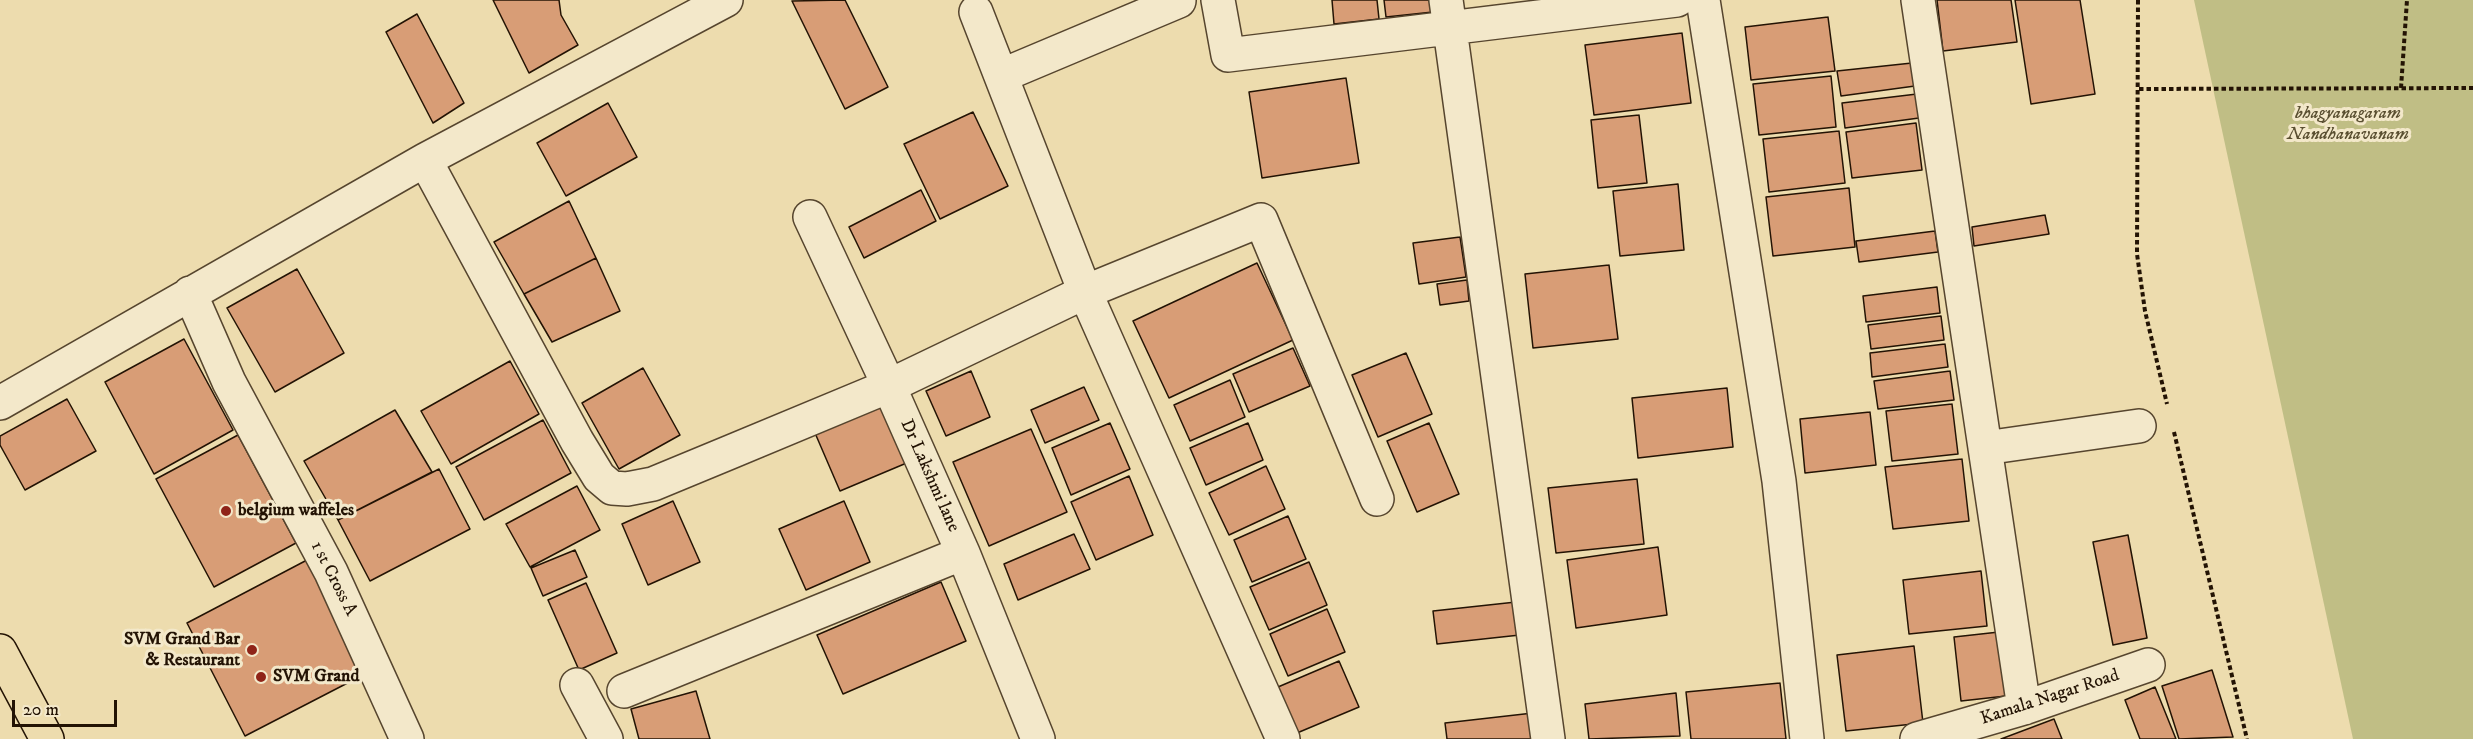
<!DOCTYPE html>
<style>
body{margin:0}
#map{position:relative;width:2473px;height:739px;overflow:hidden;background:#eddcae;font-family:"IM FELL DW Pica",serif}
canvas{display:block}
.scale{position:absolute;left:12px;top:700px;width:105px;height:27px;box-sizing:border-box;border:3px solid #231304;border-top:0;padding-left:8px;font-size:18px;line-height:21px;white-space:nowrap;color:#231304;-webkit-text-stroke:4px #f3e8ca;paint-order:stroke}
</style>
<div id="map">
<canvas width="2473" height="739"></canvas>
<div class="scale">20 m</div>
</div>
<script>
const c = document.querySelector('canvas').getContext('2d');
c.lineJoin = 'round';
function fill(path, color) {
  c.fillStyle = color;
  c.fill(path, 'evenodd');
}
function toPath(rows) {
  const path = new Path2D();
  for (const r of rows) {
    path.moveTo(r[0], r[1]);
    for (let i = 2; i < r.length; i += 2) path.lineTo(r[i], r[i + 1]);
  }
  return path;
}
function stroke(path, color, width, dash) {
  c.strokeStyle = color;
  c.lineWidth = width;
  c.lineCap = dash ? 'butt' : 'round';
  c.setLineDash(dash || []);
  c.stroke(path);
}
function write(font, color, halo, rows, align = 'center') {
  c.font = font + ' "IM FELL DW Pica",serif';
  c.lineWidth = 6;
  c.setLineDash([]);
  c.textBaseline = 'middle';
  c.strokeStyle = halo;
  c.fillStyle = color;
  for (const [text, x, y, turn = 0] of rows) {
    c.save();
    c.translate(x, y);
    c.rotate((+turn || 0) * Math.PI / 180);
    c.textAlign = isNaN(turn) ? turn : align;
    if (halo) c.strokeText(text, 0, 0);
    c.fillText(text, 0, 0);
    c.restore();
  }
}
fill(toPath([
 [2194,0,2473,0,2473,739,2353,739]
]), '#c0be85');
const building = toPath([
 [493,0,559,0,561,15,578,45,529,73,493,0],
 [845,0,888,87,845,109,792,1,845,0],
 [1332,0,1377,0,1379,19,1334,24,1332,0],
 [1384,0,1431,0,1433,12,1386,17,1384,0],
 [1937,0,2011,0,2017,42,1943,51,1937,0],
 [2015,0,2080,0,2095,94,2031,104,2015,0],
 [417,14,464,103,433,123,386,32,417,14],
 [1828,17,1835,71,1751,80,1745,27,1828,17],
 [1682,33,1691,103,1594,115,1585,45,1682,33],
 [1912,63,1915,86,1841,96,1837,71,1912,63],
 [1831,76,1836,127,1759,135,1753,84,1831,76],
 [1346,78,1359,163,1262,178,1249,92,1346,78],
 [1917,94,1919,118,1845,128,1842,103,1917,94],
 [608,103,637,157,566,196,537,143,608,103],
 [973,112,1008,186,940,219,904,144,973,112],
 [1639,115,1647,183,1598,188,1591,120,1639,115],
 [1916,123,1922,170,1852,178,1846,132,1916,123],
 [1839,131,1845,183,1769,192,1763,139,1839,131],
 [1678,184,1684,250,1620,256,1613,191,1678,184],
 [1849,188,1855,247,1773,256,1766,197,1849,188],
 [921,190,936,221,864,258,849,227,921,190],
 [569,201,596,258,524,294,494,242,569,201],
 [2045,215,2049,234,1974,246,1972,227,2045,215],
 [1935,231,1938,252,1859,262,1856,241,1935,231],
 [1460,237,1466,277,1419,284,1413,243,1460,237],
 [596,258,620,311,552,342,524,294,596,258],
 [1257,263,1293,340,1169,398,1133,321,1257,263],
 [1609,265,1618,339,1533,348,1525,274,1609,265],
 [297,269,344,353,275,392,227,308,297,269],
 [1467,280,1469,301,1440,305,1437,284,1467,280],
 [1937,287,1940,313,1866,322,1863,296,1937,287],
 [1941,316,1944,340,1871,349,1868,325,1941,316],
 [184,339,233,430,154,474,105,382,184,339],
 [1945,344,1948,367,1872,377,1870,353,1945,344],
 [1293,348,1310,386,1249,412,1233,374,1293,348],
 [1406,353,1432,414,1378,437,1352,375,1406,353],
 [510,361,539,414,451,464,421,411,510,361],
 [643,368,680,435,619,469,582,403,643,368],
 [971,371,990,417,946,436,926,391,971,371],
 [1950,371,1954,400,1878,409,1874,381,1950,371],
 [1230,380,1245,417,1190,441,1174,405,1230,380],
 [1084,387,1099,420,1045,443,1031,410,1084,387],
 [1727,388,1733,447,1638,458,1632,398,1727,388],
 [67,399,96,451,25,490,0,445,0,436,67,399],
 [884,404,909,462,840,491,815,433,884,404],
 [1952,404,1958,454,1892,461,1886,411,1952,404],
 [395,410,432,472,338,520,304,461,395,410],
 [1870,412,1876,465,1805,473,1800,419,1870,412],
 [543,420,571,473,484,520,456,467,543,420],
 [1110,423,1130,469,1071,495,1052,448,1110,423],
 [1248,423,1263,460,1206,485,1190,448,1248,423],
 [1429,423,1459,494,1417,512,1387,441,1429,423],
 [1031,429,1067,512,989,546,953,462,1031,429],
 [238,435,296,543,214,587,156,479,238,435],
 [1962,459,1969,521,1893,529,1885,467,1962,459],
 [1266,466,1285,509,1229,535,1209,493,1266,466],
 [439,469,470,529,370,581,338,520,439,469],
 [1129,476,1153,535,1096,560,1071,502,1129,476],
 [1637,479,1644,544,1556,553,1548,488,1637,479],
 [577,486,600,530,530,567,506,524,577,486],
 [673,501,700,562,648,585,622,524,673,501],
 [844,501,870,562,806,590,779,529,844,501],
 [1288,516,1306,559,1252,582,1234,540,1288,516],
 [1074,534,1090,569,1018,600,1004,564,1074,534],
 [2128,535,2147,638,2113,645,2093,542,2128,535],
 [1658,547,1667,615,1576,628,1567,560,1658,547],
 [575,550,587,577,543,596,531,568,575,550],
 [307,560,365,674,245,736,187,623,307,560],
 [1309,562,1327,605,1269,630,1250,587,1309,562],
 [1981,571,1987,626,1909,634,1903,580,1981,571],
 [941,582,966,641,843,694,817,635,941,582],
 [586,583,617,653,579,670,548,600,586,583],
 [1516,602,1520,635,1437,644,1433,611,1516,602],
 [1327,609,1345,652,1288,676,1270,634,1327,609],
 [1999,632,2006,696,1961,701,1954,637,1999,632],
 [1914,646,1923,723,1846,731,1837,655,1914,646],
 [1339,661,1359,707,1297,733,1278,687,1339,661],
 [2212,670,2233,737,2179,739,2162,686,2212,670],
 [1780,683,1786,739,1691,739,1686,692,1780,683],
 [2155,687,2176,739,2140,739,2125,700,2155,687],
 [696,691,710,739,639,739,631,709,696,691],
 [1676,693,1680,736,1589,739,1585,704,1676,693],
 [1533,713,1536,739,1447,739,1445,723,1533,713],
 [2054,719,2062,739,2001,739,2054,719]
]);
fill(building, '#d89d76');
stroke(building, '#231304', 1.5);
const street = toPath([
 [1218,0,1228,55,1677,0],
 [1446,0,1548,739],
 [1703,0,1779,481,1807,739],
 [1918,0,2024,708],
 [976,12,1085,292,1283,739],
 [1003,75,1179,1],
 [425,160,577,441,599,477,612,488,627,489,653,484,728,453,889,386,1085,292,1261,220,1377,499],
 [810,217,889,386,963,553,1038,739],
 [190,293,229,382,331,572,407,739],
 [0,403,425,160,726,0],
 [1985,448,2139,426],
 [577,685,606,739],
 [624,691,963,553],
 [1917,739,2024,708,2148,665]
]);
const highway = toPath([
 [0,651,47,739]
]);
stroke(street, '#56452e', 36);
stroke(highway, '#231304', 36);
stroke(toPath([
 [2138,0,2137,254,2145,311,2167,404],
 [2401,88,2407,0],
 [2139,89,2473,88],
 [2174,432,2247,739]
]), '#231304', 4, [4.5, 3]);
stroke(street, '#f3e8ca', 33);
stroke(highway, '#eddcae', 33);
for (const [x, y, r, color] of [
 [226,511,6,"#8f2418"],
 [252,650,6,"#8f2418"],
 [261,677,6,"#8f2418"]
]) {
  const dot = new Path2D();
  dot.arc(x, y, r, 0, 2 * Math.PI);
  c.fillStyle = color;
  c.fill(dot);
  stroke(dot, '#f3e8ca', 2);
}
write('italic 18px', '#5a4f31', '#f3e8ca', [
 ["bhagyanagaram",2348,114],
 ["Nandhanavanam",2348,135]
]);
write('18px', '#231304', '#f3e8ca', [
 ["Dr Lakshmi lane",929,476,66],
 ["1 st Cross A",333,579,63],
 ["Kamala Nagar Road",2050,698,-18]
]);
write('bold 18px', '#231304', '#f3e8ca', [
 ["belgium waffeles",238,511],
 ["SVM Grand Bar",240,640,"right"],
 ["& Restaurant",240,661,"right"],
 ["SVM Grand",273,677]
], 'left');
</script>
